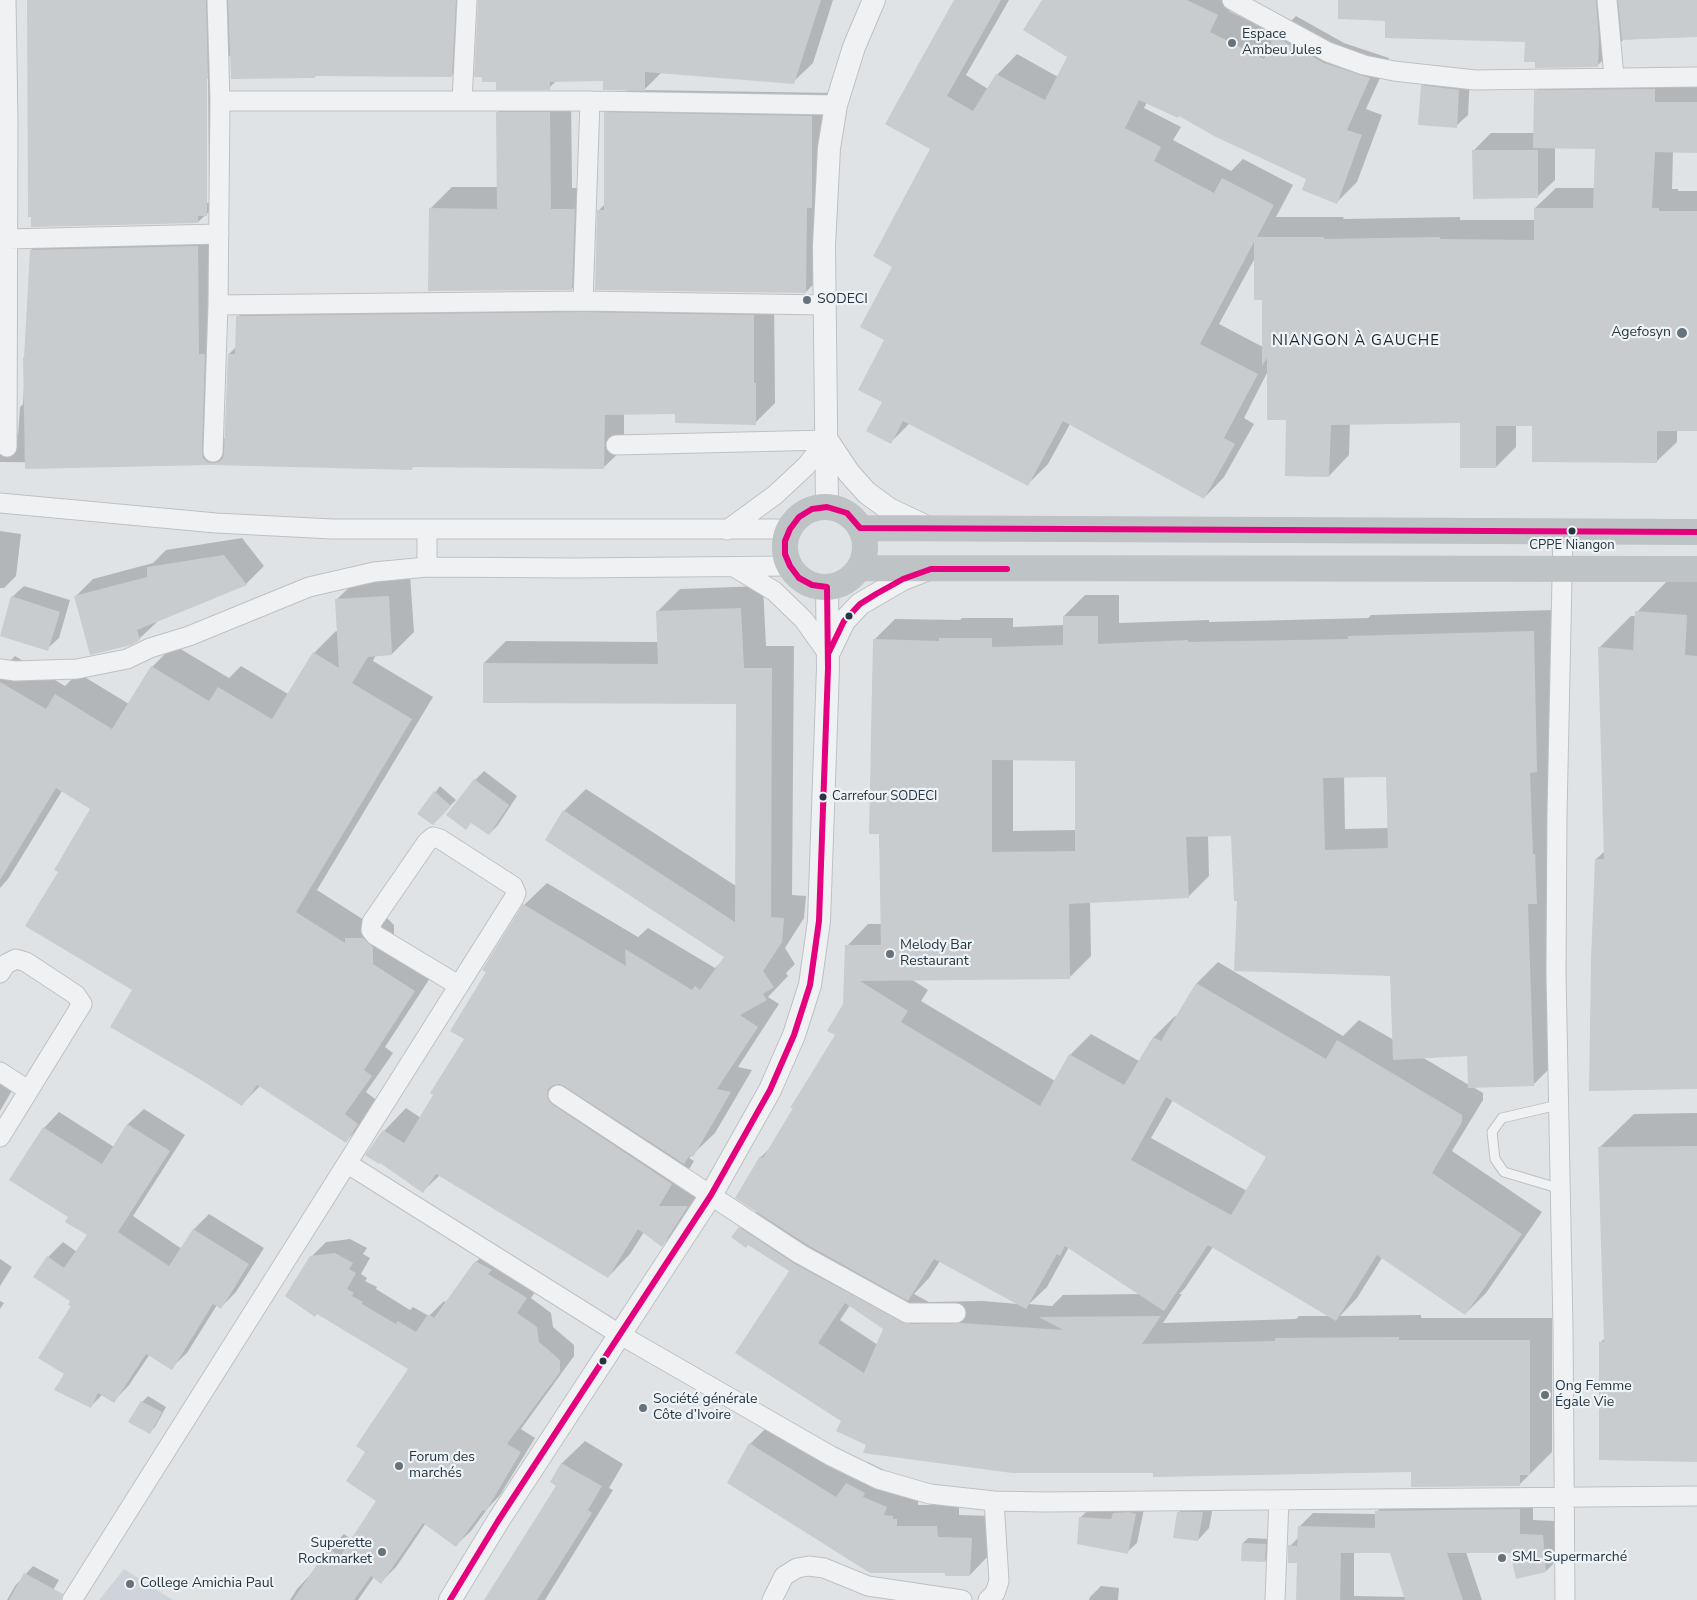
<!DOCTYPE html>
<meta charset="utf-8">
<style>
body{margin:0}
canvas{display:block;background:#e0e3e6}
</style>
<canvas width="1697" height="1600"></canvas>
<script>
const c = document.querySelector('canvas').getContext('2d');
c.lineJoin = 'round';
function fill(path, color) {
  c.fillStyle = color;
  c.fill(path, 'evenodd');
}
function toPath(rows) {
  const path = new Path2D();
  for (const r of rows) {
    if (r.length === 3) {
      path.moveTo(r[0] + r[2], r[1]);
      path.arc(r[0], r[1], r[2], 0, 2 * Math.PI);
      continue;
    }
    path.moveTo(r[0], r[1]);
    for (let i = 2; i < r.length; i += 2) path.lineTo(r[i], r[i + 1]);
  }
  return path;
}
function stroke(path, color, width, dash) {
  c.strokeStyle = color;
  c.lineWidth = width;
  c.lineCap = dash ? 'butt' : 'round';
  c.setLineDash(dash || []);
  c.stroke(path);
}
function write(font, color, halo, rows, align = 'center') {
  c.font = font + ' "Nunito Sans",sans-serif';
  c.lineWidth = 4.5;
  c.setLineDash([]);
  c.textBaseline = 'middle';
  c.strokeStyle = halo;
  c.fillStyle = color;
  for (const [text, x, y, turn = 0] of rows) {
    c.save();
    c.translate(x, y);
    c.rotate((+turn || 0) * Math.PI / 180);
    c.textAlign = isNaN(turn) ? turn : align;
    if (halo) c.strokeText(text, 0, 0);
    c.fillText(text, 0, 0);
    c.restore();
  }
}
fill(toPath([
 [124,1569,173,1600,99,1600]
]), '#ced4d9');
fill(toPath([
 [28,0,476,0,473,54,451,76,316,75,315,77,231,54,228,58,228,194,198,222],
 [205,73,208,73,209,203,206,203],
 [479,0,833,0,813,63,793,82,662,72,644,90,835,93,829,268,806,292,599,210,606,203,605,113,629,89,605,80,557,80,549,88,497,81],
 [955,0,1009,0,966,75,988,89,997,75,1017,54,1058,77,1069,57,1044,0,1235,0,1229,11,1277,35,1296,16,1344,43,1389,58,1366,109,1382,115,1357,182,1337,202,1307,179,1180,115,1147,102,1144,108,1181,127,1173,140,1231,171,1243,159,1293,185,1276,217,1344,217,1343,219,1460,217,1460,220,1535,220,1535,208,1556,188,1595,188,1596,148,1555,147,1555,180,1537,197,1473,151,1491,133,1535,133,1536,91,1556,71,1697,83,1697,151,1673,151,1672,189,1678,189,1678,191,1697,191,1697,430,1677,430,1677,442,1656,462,1534,425,1516,425,1516,447,1496,467,1462,422,1350,423,1349,455,1329,476,1287,419,1268,371,1244,418,1254,424,1224,477,1204,498,1070,424,1048,464,1028,484,910,423,891,442,884,401,886,339,894,266,932,148],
 [1256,256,1263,299,1263,347,1219,324],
 [1339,0,1697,0,1697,35,1624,39,1597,66,1536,61,1526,41,1387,20],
 [1433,74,1470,78,1468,115,1456,126,1422,86],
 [519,91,571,91,572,188,596,188,593,267,572,289,431,208,452,187,498,187,497,113],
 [0,116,15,426,18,435,20,407,23,404,31,250,51,230,218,226,221,431,223,437,226,440,229,354,237,346,238,317,258,296,774,295,775,403,755,423,676,413,624,414,624,448,603,468,414,466,412,468,211,464,0,462],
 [0,531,21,534,16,576,4,588,0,588],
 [242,538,264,566,246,584,156,620,157,622,139,639,75,597,93,579,153,563,166,550],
 [410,575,414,632,392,654,376,655,373,661,433,697,317,890,364,920,385,916,394,925,394,942,436,969,385,1047,393,1053,366,1092,379,1102,368,1119,346,1141,260,1086,242,1104,134,990,59,872,92,809,62,791,8,879,0,888,0,671,15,656,65,686,78,673,129,704,152,667,174,645,229,678,241,666,288,694,314,653,336,631,338,632,336,600,359,578],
 [1669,579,1697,581,1697,1088,1596,859,1605,851,1599,648,1631,616,1636,616,1637,612],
 [24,586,70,600,59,638,47,649,12,597],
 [763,586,766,646,794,646,792,895,806,896,804,918,785,948,795,964,786,973,788,976,768,997,779,1004,738,1067,752,1070,715,1133,689,1158,694,1161,680,1184,709,1184,684,1223,662,1245,644,1232,630,1254,608,1277,440,1175,423,1191,384,1131,406,1108,421,1118,466,1039,488,972,524,905,547,883,638,937,648,928,715,968,718,965,720,966,726,957,564,811,586,789,736,886,737,703,484,663,506,641,658,642,658,611,680,589],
 [1085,595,1119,595,1119,623,1209,620,1209,622,1368,618,1371,615,1554,610,1554,1064,1533,1085,1473,1087,1483,1093,1483,1100,1452,1151,1542,1212,1486,1293,1465,1314,1382,1258,1357,1298,1340,1316,1421,1315,1421,1318,1552,1318,1552,1452,1519,1485,1413,1471,1154,1471,868,1445,842,1420,791,1270,740,1228,757,1211,736,1197,761,1157,772,1146,836,1035,844,1005,847,946,868,924,882,924,874,640,895,619,960,620,962,618,1013,618,1013,627,1064,625,1064,616],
 [1013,759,1076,760,1076,830,1013,831],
 [1387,775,1389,828,1345,829,1344,776],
 [1233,834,1238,900,1391,975,1394,1040,1359,1020,1343,1036,1218,962,1197,983,1177,1017,1175,1016,1154,1037,1139,1061,1091,1034,1070,1055,1055,1081,921,1001,928,990,911,979,1070,977,1091,956,1090,901,1188,897,1209,876,1208,835],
 [1468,1055,1469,1085,1422,1057],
 [1173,1100,1268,1156,1247,1191,1151,1138],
 [1069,1247,1141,1294,1063,1295,1052,1306,1029,1304,1047,1287],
 [1213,1247,1330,1316,1299,1316,1296,1319,1163,1323,1182,1294,1179,1294,1185,1288],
 [940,1261,1018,1304,983,1301,929,1302,914,1294,929,1278],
 [850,1305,885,1329,878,1345,840,1320],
 [899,1318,913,1326,899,1321],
 [484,771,517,796,498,825,489,834,475,780],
 [440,786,456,800,432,824,419,814],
 [0,1072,17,1082,0,1111],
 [144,1109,185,1135,133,1216,182,1249,194,1229,209,1214,264,1248,236,1292,221,1307,217,1305,187,1353,171,1368,150,1354,129,1385,114,1401,103,1394,90,1407,72,1301,48,1257,63,1242,77,1252,89,1234,70,1216,44,1128,59,1112,114,1147,128,1124],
 [1697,1113,1697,1461,1601,1342,1605,1338,1599,1148,1634,1114],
 [350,1239,367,1248,363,1254,370,1258,361,1274,367,1278,365,1281,377,1287,376,1289,410,1310,413,1307,429,1316,444,1301,447,1303,476,1262,491,1248,541,1283,531,1298,551,1313,553,1327,574,1345,574,1356,521,1429,535,1438,500,1495,488,1508,471,1531,456,1545,426,1523,396,1567,381,1582,374,1577,358,1600,290,1600,297,1589,311,1574,329,1549,344,1534,352,1540,378,1501,366,1452,410,1369,311,1257,326,1242],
 [0,1259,12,1267,0,1286],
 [0,1301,4,1303,0,1309],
 [148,1396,166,1407,155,1427,150,1432,130,1422,142,1402],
 [771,1423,856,1474,868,1462,886,1471,884,1476,918,1498,918,1505,959,1505,959,1515,993,1516,991,1553,970,1575,946,1572,750,1444],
 [585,1441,623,1464,609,1488,613,1490,545,1600,485,1600,557,1485,551,1482,562,1463],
 [1533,1495,1533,1520,1557,1521,1560,1557,1546,1571,1511,1552,1466,1552,1482,1600,1304,1600,1298,1562,1290,1546,1299,1537,1299,1527,1313,1513,1377,1514,1377,1512,1391,1497],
 [1354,1552,1391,1552,1406,1597,1354,1596],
 [1190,1501,1214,1501,1209,1528,1198,1540,1178,1513],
 [1145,1504,1137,1543,1127,1552,1080,1518,1090,1508],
 [1248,1538,1271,1539,1270,1556,1265,1561,1243,1543],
 [33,1566,59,1580,47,1600,7,1600,15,1586],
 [1101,1586,1119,1588,1118,1600,1089,1600,1090,1597]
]), '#0003');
fill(toPath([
 [27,0,206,0,208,79,207,79,207,216,198,216,198,223,31,227,31,217,28,217],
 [228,0,456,0,452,77,315,76,315,78,231,79],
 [478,0,821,0,794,84,645,72,645,91,603,90,603,81,550,82,550,90,496,90,496,82,482,82,482,77,474,77],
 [954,0,1001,0,947,96,973,111,996,74,1045,100,1067,57,1023,30,1042,0,1187,0,1218,15,1210,32,1264,59,1274,36,1324,63,1370,78,1347,130,1362,135,1337,204,1302,190,1306,179,1216,137,1179,116,1178,118,1139,100,1125,128,1161,147,1154,161,1214,193,1222,178,1274,205,1257,237,1324,237,1324,239,1440,237,1440,239,1534,240,1534,208,1593,208,1595,149,1533,148,1534,90,1655,89,1655,102,1697,102,1697,153,1655,152,1652,208,1659,208,1659,211,1697,211,1697,431,1657,431,1657,463,1532,462,1532,426,1496,426,1496,468,1460,468,1460,423,1331,425,1329,477,1285,476,1286,420,1267,420,1267,358,1262,366,1262,300,1254,300,1254,242,1200,344,1258,374,1224,438,1235,444,1204,499,1063,421,1028,486,903,421,891,444,866,431,882,402,858,390,884,340,860,327,892,267,873,256,930,149,885,124],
 [1338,0,1596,0,1599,41,1598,67,1535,68,1535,62,1524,62,1525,42,1385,38,1385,21,1338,19],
 [1618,0,1697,0,1697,37,1622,40],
 [1421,85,1459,90,1457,128,1418,125],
 [496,112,550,112,551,209,575,209,572,290,428,291,429,208,497,209],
 [604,112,812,116,812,208,807,208,806,293,595,290,597,210,604,210],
 [1472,150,1538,150,1538,198,1473,199],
 [198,246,199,354,205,354,202,452,203,458,207,462,213,463,219,462,223,458,224,453,228,354,235,354,236,316,583,312,754,315,754,383,756,383,756,425,675,423,675,414,605,415,604,469,412,467,412,470,211,465,25,469,23,357,24,357,30,250],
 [224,555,247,585,137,630,140,640,131,645,90,655,74,596,147,577,147,567],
 [11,596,60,612,48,651,0,636],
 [389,596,392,655,368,657,352,683,412,719,296,912,345,943,345,938,363,938,373,947,373,964,415,991,364,1070,372,1076,345,1114,358,1124,346,1143,257,1085,242,1106,201,1080,110,1027,132,990,25,926,58,872,54,870,90,809,56,788,0,880,0,682,46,709,55,694,112,729,151,666,209,701,218,687,272,719,313,652,339,668,335,599],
 [741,608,744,668,772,668,771,917,784,918,782,942,763,971,774,987,763,994,767,1000,740,1015,758,1027,717,1089,731,1092,693,1157,690,1155,684,1164,564,1086,559,1084,553,1085,548,1089,547,1095,548,1100,552,1104,672,1184,659,1206,688,1206,662,1247,638,1229,608,1278,436,1174,423,1193,380,1163,379,1164,365,1155,383,1130,404,1143,433,1095,430,1093,464,1039,450,1031,486,972,482,970,523,904,626,966,625,949,692,990,695,986,700,990,724,957,545,840,563,810,735,922,736,704,483,703,483,663,658,664,656,611],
 [1635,611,1687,615,1685,655,1697,656,1697,1089,1589,1091,1591,959,1595,859,1604,859,1598,647,1633,650],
 [1063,616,1098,616,1098,644,1188,640,1188,642,1348,639,1348,636,1534,631,1537,772,1530,773,1533,854,1535,854,1537,904,1528,904,1534,1086,1468,1088,1467,1056,1393,1060,1390,976,1234,971,1237,901,1234,901,1231,836,1186,837,1189,898,1069,904,1070,979,860,981,908,1011,901,1022,1040,1106,1069,1054,1124,1085,1153,1037,1161,1041,1196,983,1326,1059,1337,1040,1462,1115,1462,1122,1432,1173,1522,1234,1465,1315,1377,1255,1336,1321,1208,1245,1164,1311,1065,1246,1060,1256,1057,1254,1026,1309,934,1259,908,1301,806,1244,735,1198,760,1156,763,1158,793,1108,790,1108,835,1035,827,1031,843,1004,845,945,881,945,879,834,869,834,873,639,939,641,939,638,992,638,992,647,1063,645],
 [992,760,1075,761,1075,851,992,852],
 [1386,777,1388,848,1325,850,1323,778],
 [1166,1097,1266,1157,1231,1215,1131,1160],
 [474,779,509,805,489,835,471,823,466,830,446,815],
 [434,791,451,806,433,825,417,814],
 [127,1124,170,1151,118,1232,169,1266,193,1229,249,1264,221,1309,213,1304,172,1370,146,1354,114,1403,98,1393,91,1408,54,1390,64,1374,38,1358,71,1306,68,1305,70,1301,33,1277,47,1256,64,1268,87,1235,65,1222,68,1217,9,1180,43,1127,102,1164],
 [1697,1146,1697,1462,1599,1460,1599,1342,1604,1342,1598,1147],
 [739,1227,795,1264,907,1324,960,1323,1063,1330,1039,1317,1161,1316,1142,1344,1275,1341,1275,1338,1399,1337,1399,1340,1530,1340,1530,1475,1520,1475,1520,1486,1411,1487,1411,1472,1153,1477,1153,1473,1012,1473,863,1453,866,1445,836,1431,841,1421,735,1353,789,1271,748,1245,746,1248,731,1237],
 [845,1303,883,1329,864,1373,818,1343],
 [335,1253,353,1263,349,1269,356,1273,347,1289,354,1293,352,1296,363,1302,362,1304,396,1324,398,1321,416,1332,428,1314,434,1318,475,1261,492,1270,488,1274,527,1298,517,1313,537,1327,539,1342,560,1360,560,1372,507,1444,521,1452,486,1511,483,1510,456,1547,423,1523,381,1584,371,1576,354,1600,293,1600,328,1548,340,1556,376,1501,346,1481,365,1452,356,1446,408,1369,317,1314,315,1317,285,1296,310,1256],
 [141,1401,162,1412,150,1434,128,1422],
 [749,1443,836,1497,846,1483,865,1493,863,1497,887,1507,884,1515,893,1516,893,1519,897,1519,897,1526,937,1526,938,1537,972,1538,970,1576,945,1576,945,1573,870,1573,727,1483],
 [561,1463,602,1486,588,1510,592,1513,537,1600,484,1600,556,1486,550,1482],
 [1520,1509,1520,1534,1543,1535,1546,1572,1516,1579,1510,1553,1447,1553,1463,1600,1405,1600,1390,1553,1341,1553,1340,1600,1296,1600,1297,1563,1288,1563,1288,1545,1297,1546,1298,1526,1375,1528,1375,1511],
 [1129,1512,1136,1514,1128,1554,1077,1544,1079,1517,1111,1519,1113,1513],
 [1177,1512,1203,1512,1198,1541,1173,1538],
 [1242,1543,1266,1544,1265,1562,1241,1561],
 [24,1573,63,1594,61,1600,9,1600]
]), '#c8ccce');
const service = toPath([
 [1558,1105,1502,1118,1492,1132,1495,1159,1504,1172,1561,1189]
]);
const minor = toPath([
 [6,0,8,121,7,447],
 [1232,0,1328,52,1364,65,1394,71,1475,80,1697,77],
 [1607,0,1614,77],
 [220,101,590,101,836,105],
 [462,101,467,0],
 [8,239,219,234],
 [583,301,590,101],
 [218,305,583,301,824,305],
 [616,445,827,440],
 [213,452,218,305,220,101,217,0],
 [0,503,216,523,332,529,790,529],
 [427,530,427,567],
 [727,530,775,495,806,466,827,440],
 [1563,532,1557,815,1556,973,1563,1328,1565,1600],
 [736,568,774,591,804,620,828,654],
 [0,669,15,671,77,669,127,659,150,648,189,636,309,587,374,572,427,567,574,568,790,566],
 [0,973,6,964,16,959,26,962,76,995,82,1004,0,1137],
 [0,1072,28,1090],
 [558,1095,800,1254,907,1313,956,1313],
 [348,1164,619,1334,831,1456,878,1479,930,1494,994,1501,1045,1502,1697,1496],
 [72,1600,514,898,516,893,513,886,440,839,433,837,427,842,372,922,371,930,375,935,458,985],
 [772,1600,784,1576,797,1568,809,1566,824,1568,868,1586,962,1600],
 [988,1600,995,1593,999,1581,994,1501],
 [1275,1600,1279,1500]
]);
const tertiary = toPath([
 [827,440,849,473,867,493,889,509,929,528],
 [827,507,824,246,829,148,836,105,854,47,874,0],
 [830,650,844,621,860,604,903,579,926,570],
 [450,1600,498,1521,711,1195,770,1090,794,1035,810,985,819,921,828,668,827,587]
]);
stroke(service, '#bec1c4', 11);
stroke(minor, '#bec1c4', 21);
stroke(tertiary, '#bec1c4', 24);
stroke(service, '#f0f1f2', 9);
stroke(minor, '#f0f1f2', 19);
stroke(tertiary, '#f0f1f2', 22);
stroke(toPath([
 [825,547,40],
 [860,528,1697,532],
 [860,568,1697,569]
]), '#bec3c6', 26);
stroke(toPath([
 [828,669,828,654,844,621,860,604,876,594,903,579,931,569,1007,569],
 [450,1600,498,1521,711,1195,770,1090,794,1035,810,985,819,921,828,668,827,587,812,585,799,578,790,566,785,554,785,541,790,529,799,517,812,509,827,507,847,513,860,528,1697,532]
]), '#e5007d', 6);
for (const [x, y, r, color] of [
 [1232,43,5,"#67737a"],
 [807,300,5,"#67737a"],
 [1682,333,6,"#67737a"],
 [1572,531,4.5,"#263640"],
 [849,616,4.5,"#263640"],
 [823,797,4.5,"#263640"],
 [890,954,5,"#67737a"],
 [603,1361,4.5,"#263640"],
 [1545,1395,5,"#67737a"],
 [643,1408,5,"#67737a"],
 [399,1466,5,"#67737a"],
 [382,1552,5,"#67737a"],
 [1502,1558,5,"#67737a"],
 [130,1584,5,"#67737a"]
]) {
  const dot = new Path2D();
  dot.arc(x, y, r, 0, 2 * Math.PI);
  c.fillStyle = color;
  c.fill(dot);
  stroke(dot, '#edf3f6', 2);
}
write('13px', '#263640', '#edf3f6', [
 ["CPPE Niangon",1572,546],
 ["Carrefour SODECI",832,797,"left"]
]);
write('14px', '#263640', '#edf3f6', [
 ["Espace",1242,35],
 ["Ambeu Jules",1242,51],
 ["SODECI",817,300],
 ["Agefosyn",1671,333,"right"],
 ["Melody Bar",900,946],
 ["Restaurant",900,962],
 ["Ong Femme",1555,1387],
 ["Égale Vie",1555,1403],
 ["Société générale",653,1400],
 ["Côte d’Ivoire",653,1416],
 ["Forum des",409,1458],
 ["marchés",409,1474],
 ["Superette",372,1544,"right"],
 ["Rockmarket",372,1560,"right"],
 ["SML Supermarché",1512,1558],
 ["College Amichia Paul",140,1584]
], 'left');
c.letterSpacing = '1px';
write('15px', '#192630', '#edf3f6', [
 ["NIANGON À GAUCHE",1356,341]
]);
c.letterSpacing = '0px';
</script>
